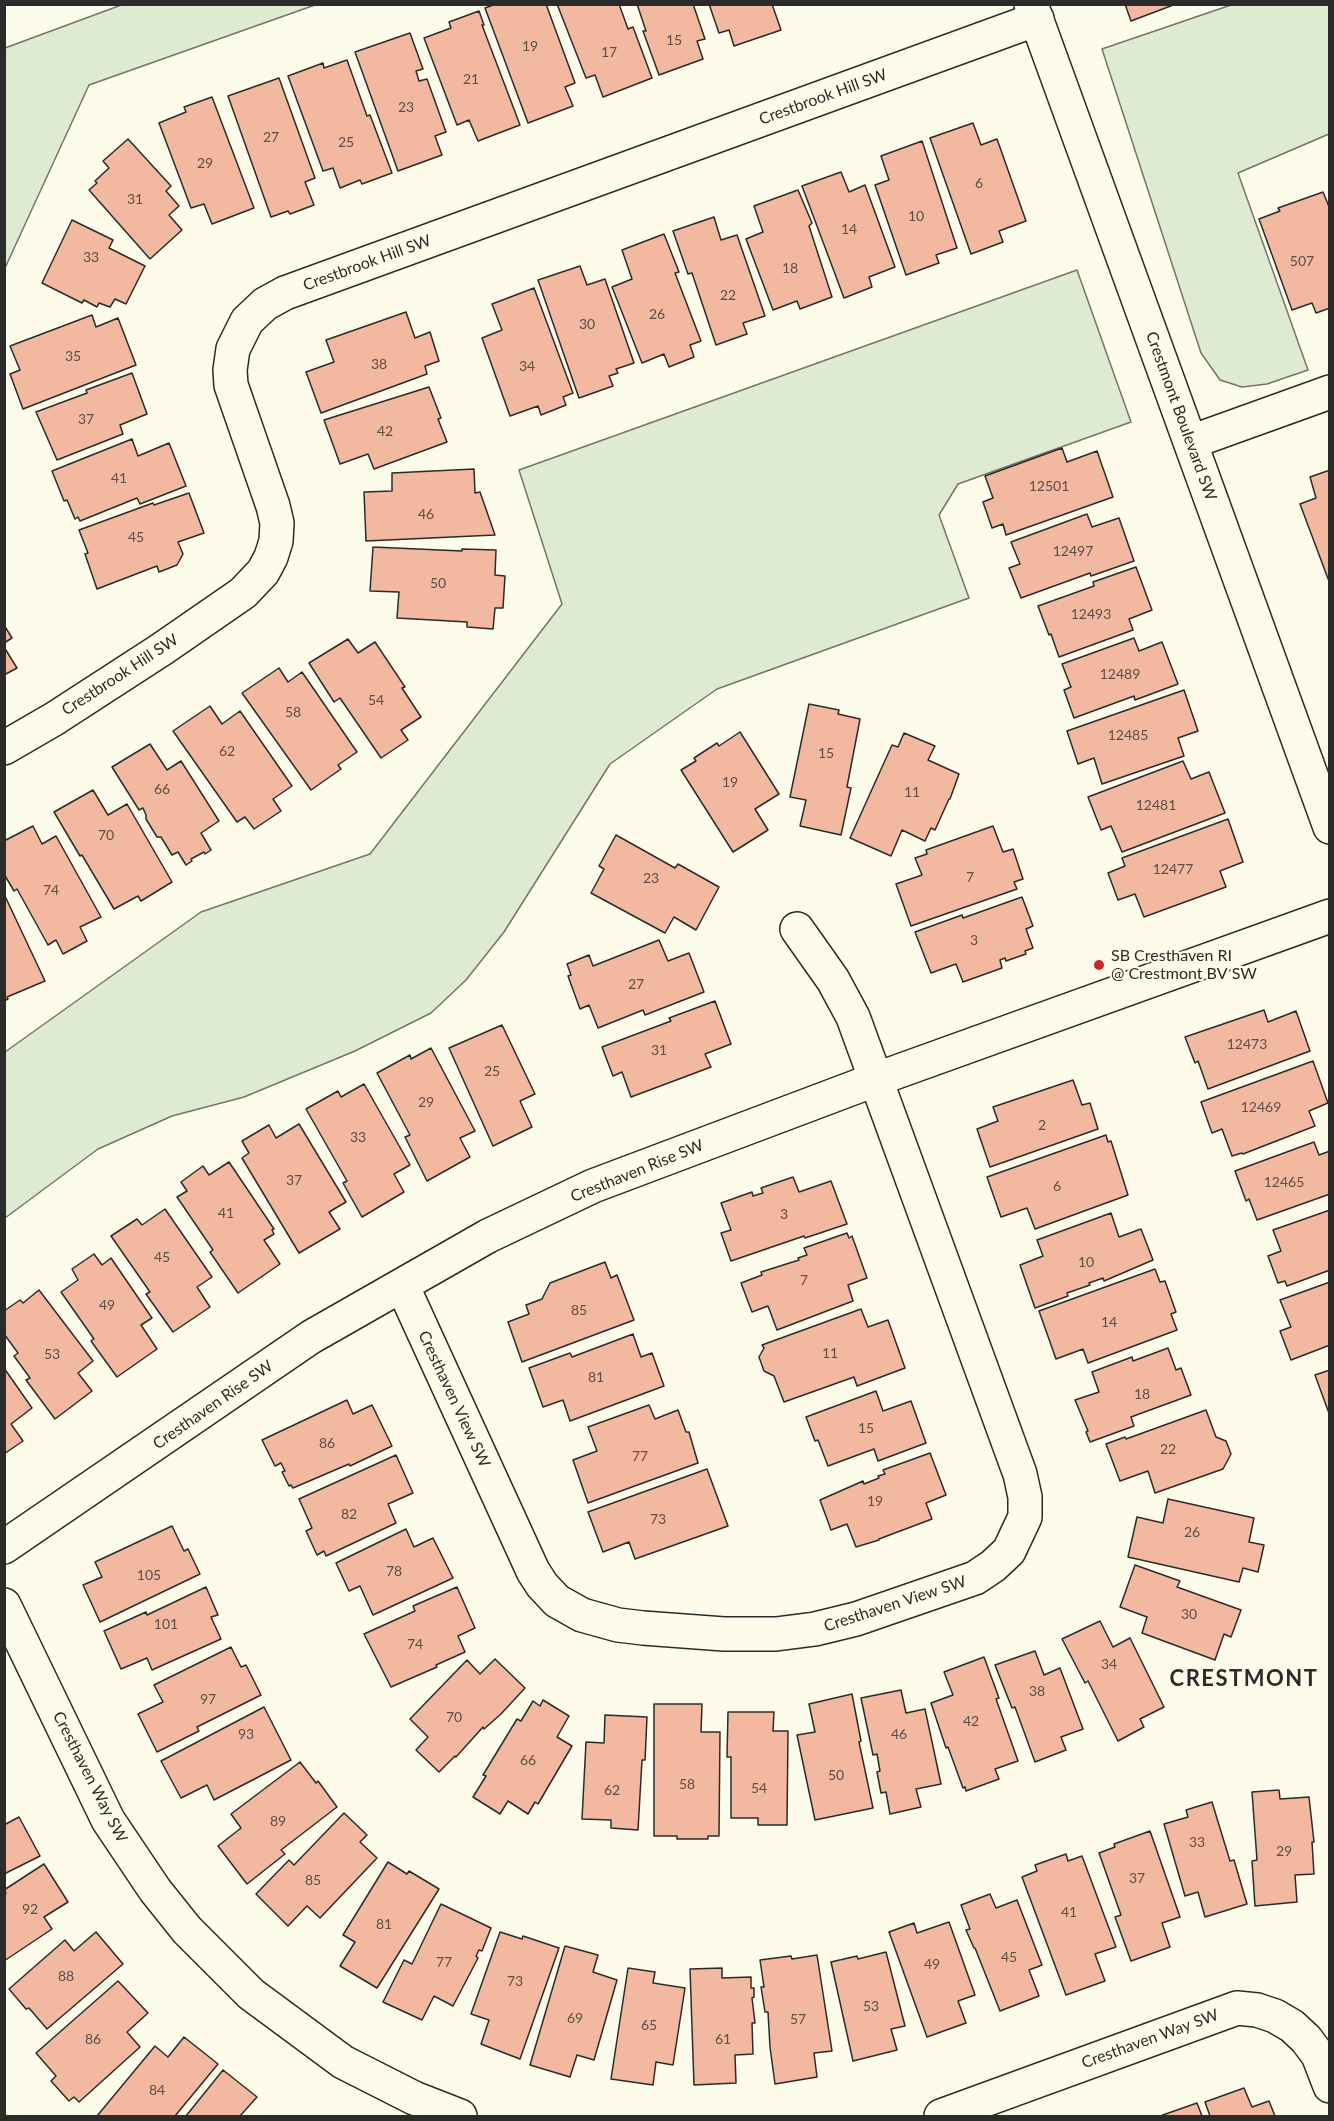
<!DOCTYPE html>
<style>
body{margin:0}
#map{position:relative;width:1334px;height:2121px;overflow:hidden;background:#fdfbea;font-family:Lato,sans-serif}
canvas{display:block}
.frame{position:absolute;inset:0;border:6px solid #2b2b2b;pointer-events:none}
</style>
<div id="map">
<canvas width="1334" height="2121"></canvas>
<div class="frame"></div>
</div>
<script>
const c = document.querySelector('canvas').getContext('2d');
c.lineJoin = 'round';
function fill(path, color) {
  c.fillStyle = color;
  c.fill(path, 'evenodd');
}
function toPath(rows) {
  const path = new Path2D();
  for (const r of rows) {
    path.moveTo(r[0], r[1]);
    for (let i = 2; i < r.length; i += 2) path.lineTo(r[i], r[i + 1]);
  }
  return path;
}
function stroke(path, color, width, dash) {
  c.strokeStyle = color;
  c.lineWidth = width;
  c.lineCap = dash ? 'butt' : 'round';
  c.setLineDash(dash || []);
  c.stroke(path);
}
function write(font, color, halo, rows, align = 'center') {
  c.font = font + ' Lato,sans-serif';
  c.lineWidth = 4.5;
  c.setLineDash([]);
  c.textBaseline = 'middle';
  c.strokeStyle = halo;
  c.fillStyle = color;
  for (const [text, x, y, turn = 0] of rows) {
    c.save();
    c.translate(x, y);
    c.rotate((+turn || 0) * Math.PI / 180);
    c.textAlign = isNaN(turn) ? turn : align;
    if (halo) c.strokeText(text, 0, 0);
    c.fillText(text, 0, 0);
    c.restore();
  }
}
const green = toPath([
 [124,4,315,5,89,85,5,268,5,48,124,4],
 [1231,5,1330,5,1329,134,1238,173,1308,370,1267,384,1242,387,1220,380,1201,353,1102,49,1231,5],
 [1077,270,1131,422,958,484,939,515,969,598,717,689,610,764,504,932,466,980,431,1013,355,1051,244,1097,172,1116,98,1149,5,1218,5,1052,201,912,370,854,562,604,519,470,1077,270]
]);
fill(green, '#deebd1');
stroke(green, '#74746e', 1.5);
const building = toPath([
 [496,4,546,4,575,83,565,87,573,106,528,123,485,8,496,4],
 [557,4,619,4,628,29,633,27,652,78,603,97,595,75,586,78,557,4],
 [637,4,693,4,705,39,697,41,703,59,659,75,643,31,646,31,637,4],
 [709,4,772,4,781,30,734,46,729,30,719,33,709,4],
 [1125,4,1176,4,1131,21,1125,4],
 [479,11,484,25,482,25,520,125,478,141,469,120,457,125,424,38,451,28,449,22,479,11],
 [410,33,423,69,416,71,419,81,427,79,446,132,435,136,442,155,398,171,355,52,410,33],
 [347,60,367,116,370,115,392,173,362,184,360,180,340,188,333,168,323,171,288,76,323,63,324,68,347,60],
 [279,78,315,178,305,182,314,205,290,214,288,211,271,217,228,96,279,78],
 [212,97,254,208,212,224,204,204,191,208,159,123,186,112,184,107,212,97],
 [973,123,981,145,997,139,1026,221,999,231,1003,242,971,254,930,138,973,123],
 [128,139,171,186,166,191,179,206,169,215,182,230,150,259,89,190,97,183,95,181,109,168,103,161,128,139],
 [922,141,957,248,936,255,939,263,906,275,875,185,889,180,881,156,922,141],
 [841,172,849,192,865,185,895,267,869,277,872,287,844,298,802,186,841,172],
 [798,190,812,223,809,226,832,297,800,309,797,301,773,310,746,239,763,232,754,206,798,190],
 [1323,192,1330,209,1330,308,1316,313,1312,303,1292,310,1259,219,1280,211,1278,208,1323,192],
 [714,217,721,240,737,235,765,316,743,323,747,334,716,345,692,273,688,274,673,231,714,217],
 [72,220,113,240,109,248,145,266,126,304,115,299,110,307,99,303,97,307,84,300,82,303,42,283,72,220],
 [664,234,679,272,675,273,701,341,690,345,694,357,669,367,664,354,642,363,612,287,632,279,622,250,664,234],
 [580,266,587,285,605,279,634,363,616,369,618,373,609,376,613,386,579,398,538,280,580,266],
 [534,288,573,393,563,397,566,405,541,415,538,406,510,416,482,338,502,330,492,304,534,288],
 [406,312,415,338,430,332,439,361,425,366,427,374,321,413,306,372,334,362,326,340,406,312],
 [92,315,96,327,118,318,136,365,23,409,10,374,20,370,10,346,92,315],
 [132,373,147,414,120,425,123,434,57,460,36,412,87,393,86,390,132,373],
 [429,387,441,418,438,419,447,442,374,469,368,454,340,464,324,420,429,387],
 [132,439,138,456,169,443,186,486,140,504,137,498,80,521,78,517,75,519,67,500,64,501,52,471,132,439],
 [1062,448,1067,462,1097,451,1113,497,1006,535,1003,524,992,528,983,502,993,498,985,476,1062,448],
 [474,469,475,493,480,492,495,535,366,541,364,492,392,491,392,473,474,469],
 [1330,470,1330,584,1300,504,1316,498,1310,477,1330,470],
 [189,493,204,533,178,542,183,554,177,565,159,572,157,566,97,589,85,554,88,553,79,530,153,503,154,505,189,493],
 [1087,514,1092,527,1119,518,1134,561,1091,576,1090,573,1021,598,1009,568,1020,564,1011,542,1087,514],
 [373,547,462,551,462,549,496,550,495,575,505,576,503,608,495,608,493,629,467,627,467,622,397,618,399,592,370,591,373,547],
 [1136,567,1152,610,1129,619,1133,630,1059,657,1051,634,1049,635,1038,606,1094,586,1093,582,1136,567],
 [4,625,12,638,4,643,4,625],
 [1134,638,1139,651,1162,642,1178,684,1135,700,1134,696,1074,718,1064,690,1071,687,1062,664,1134,638],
 [348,639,358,653,375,642,405,687,402,688,421,717,401,730,408,740,381,758,340,698,334,702,309,663,348,639],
 [4,647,17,668,4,675,4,647],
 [279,668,288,682,302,672,357,752,338,765,341,769,311,790,242,693,279,668],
 [1184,690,1198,731,1178,738,1184,756,1102,784,1094,758,1078,764,1067,731,1184,690],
 [809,704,839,710,838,714,860,719,847,787,851,788,841,835,800,826,806,800,790,797,809,704],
 [210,706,222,724,240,711,292,786,273,799,281,811,254,829,245,817,237,822,173,731,210,706],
 [740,732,779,794,755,809,768,830,733,852,681,770,696,761,694,758,717,743,719,746,740,732],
 [904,733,935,746,928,760,959,774,950,799,949,799,935,830,931,828,925,841,902,830,891,856,850,838,892,745,898,747,904,733],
 [150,744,167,770,181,761,219,821,201,833,211,850,205,854,204,852,191,859,192,861,186,865,178,852,172,855,161,837,157,837,146,819,146,815,143,808,139,810,112,767,150,744],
 [1183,761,1191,779,1209,772,1225,813,1122,852,1111,826,1101,830,1088,797,1183,761],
 [93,790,108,815,127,804,172,882,141,901,138,896,114,909,82,855,80,856,54,812,93,790],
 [1228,819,1243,862,1220,871,1226,887,1144,917,1135,894,1118,900,1108,873,1125,866,1122,858,1228,819],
 [33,826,42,844,56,836,101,917,80,927,87,941,63,954,56,940,48,945,17,889,14,891,4,874,4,841,33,826],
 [993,826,1003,852,1013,849,1023,879,1014,882,1017,889,911,926,896,884,922,875,915,858,927,854,926,850,993,826],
 [616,835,675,868,678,864,719,887,696,930,674,917,665,933,591,893,604,869,599,866,616,835],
 [4,894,45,981,7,997,8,999,4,1001,4,894],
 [1022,897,1033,926,1026,929,1033,948,1025,951,1026,954,1006,961,1005,958,1000,960,1002,968,963,982,956,964,931,973,915,932,962,915,963,918,1022,897],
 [659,940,668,961,689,953,704,992,645,1015,643,1010,598,1028,589,1005,580,1009,568,976,571,975,567,964,589,955,593,966,659,940],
 [715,1001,731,1044,705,1054,711,1067,631,1097,622,1072,613,1076,602,1047,671,1021,669,1018,715,1001],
 [1264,1010,1268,1022,1296,1011,1310,1051,1208,1089,1198,1061,1195,1063,1185,1037,1264,1010],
 [502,1025,535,1094,520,1101,532,1127,493,1146,449,1048,502,1025],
 [431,1048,475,1131,460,1138,470,1157,427,1181,405,1137,410,1135,377,1073,410,1055,411,1059,431,1048],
 [1313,1061,1328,1103,1309,1111,1315,1126,1243,1154,1242,1153,1232,1156,1222,1129,1212,1133,1201,1102,1313,1061],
 [1073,1080,1082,1105,1090,1103,1098,1129,990,1167,977,1129,998,1121,993,1107,1073,1080],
 [364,1084,410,1165,394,1174,404,1192,362,1217,343,1183,347,1181,306,1109,338,1091,341,1097,364,1084],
 [299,1124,346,1202,329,1212,340,1229,299,1253,242,1158,249,1153,242,1141,269,1125,276,1138,299,1124],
 [1106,1135,1108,1142,1111,1141,1128,1195,1035,1229,1027,1208,1001,1217,987,1177,1106,1135],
 [1314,1142,1319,1155,1330,1151,1330,1194,1257,1220,1249,1199,1246,1201,1235,1171,1314,1142],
 [229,1162,274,1229,272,1230,274,1234,264,1240,280,1264,238,1293,210,1252,213,1250,177,1197,187,1191,181,1182,203,1166,209,1175,229,1162],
 [793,1177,799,1192,831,1181,847,1224,805,1238,804,1236,731,1261,721,1233,731,1230,721,1203,752,1192,753,1196,763,1193,761,1188,793,1177],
 [165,1209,212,1277,197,1287,210,1307,173,1332,146,1294,150,1292,111,1236,137,1219,142,1225,165,1209],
 [1330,1210,1330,1270,1287,1286,1285,1281,1278,1283,1268,1256,1281,1251,1273,1230,1330,1210],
 [1111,1213,1119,1237,1141,1229,1153,1260,1104,1281,1103,1278,1089,1283,1090,1285,1067,1293,1068,1296,1035,1308,1020,1265,1043,1256,1037,1240,1111,1213],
 [847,1233,849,1238,852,1236,867,1278,848,1285,853,1301,777,1330,768,1306,752,1312,741,1283,762,1275,761,1272,799,1260,798,1258,807,1255,804,1248,847,1233],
 [94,1254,102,1265,111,1258,152,1318,141,1325,157,1349,117,1377,91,1341,94,1339,61,1292,78,1280,72,1269,94,1254],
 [605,1262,611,1278,617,1275,634,1320,522,1362,508,1322,529,1314,526,1305,542,1299,550,1283,605,1262],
 [1155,1269,1160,1282,1165,1281,1176,1312,1171,1314,1177,1330,1088,1363,1083,1349,1056,1359,1039,1311,1155,1269],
 [1330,1282,1330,1345,1291,1360,1280,1331,1291,1327,1280,1300,1330,1282],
 [39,1290,93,1361,78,1373,92,1391,55,1419,26,1380,30,1378,14,1356,18,1353,4,1334,4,1311,20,1300,23,1303,39,1290],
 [861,1309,868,1327,888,1320,905,1368,857,1386,854,1377,784,1402,774,1376,764,1371,759,1357,764,1348,762,1345,861,1309],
 [633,1334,641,1357,652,1353,664,1386,570,1421,563,1400,543,1407,529,1368,570,1353,572,1357,633,1334],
 [1168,1348,1176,1370,1181,1368,1191,1395,1131,1417,1134,1426,1090,1442,1086,1432,1088,1431,1075,1400,1099,1392,1092,1372,1132,1357,1133,1361,1168,1348],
 [4,1368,32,1408,11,1424,23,1441,4,1454,4,1368],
 [1330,1370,1330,1416,1315,1375,1330,1370],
 [876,1391,883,1411,911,1401,926,1443,878,1461,874,1449,828,1466,818,1440,815,1441,806,1417,876,1391],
 [347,1400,353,1414,372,1405,392,1446,350,1466,349,1464,293,1488,291,1485,289,1486,282,1472,285,1471,281,1463,275,1466,262,1440,347,1400],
 [649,1405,655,1419,678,1410,686,1432,689,1432,698,1463,588,1503,573,1460,597,1451,588,1427,649,1405],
 [1206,1410,1216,1437,1226,1441,1231,1454,1223,1469,1155,1493,1148,1471,1120,1481,1106,1444,1125,1437,1126,1439,1206,1410],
 [930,1453,946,1495,926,1503,932,1519,879,1539,879,1540,856,1547,847,1524,831,1530,820,1500,863,1481,864,1484,879,1478,878,1476,885,1474,883,1470,930,1453],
 [396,1455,413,1493,388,1504,396,1523,326,1556,324,1551,317,1555,306,1531,312,1528,299,1499,396,1455],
 [707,1469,728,1526,635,1559,629,1542,603,1552,588,1512,707,1469],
 [1168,1499,1254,1518,1249,1542,1264,1545,1258,1572,1243,1568,1239,1582,1128,1557,1137,1517,1163,1523,1168,1499],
 [172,1526,184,1551,188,1549,200,1574,100,1622,83,1585,102,1577,95,1562,172,1526],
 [406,1529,414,1547,433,1538,453,1578,373,1615,360,1586,349,1591,336,1563,406,1529],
 [1135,1565,1180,1581,1177,1587,1241,1610,1231,1637,1224,1634,1215,1660,1142,1633,1147,1617,1120,1607,1135,1565],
 [206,1587,218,1615,211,1617,221,1639,152,1670,147,1658,121,1669,104,1631,146,1612,147,1615,206,1587],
 [457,1587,475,1628,458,1636,465,1652,436,1665,437,1667,391,1687,364,1634,415,1611,413,1606,457,1587],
 [1100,1621,1113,1647,1130,1638,1164,1707,1140,1719,1144,1727,1118,1741,1088,1681,1085,1683,1062,1639,1100,1621],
 [231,1647,241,1667,246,1665,261,1695,197,1727,199,1731,157,1752,138,1714,163,1702,154,1685,231,1647],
 [1035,1651,1044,1675,1060,1668,1083,1729,1061,1737,1066,1750,1035,1762,1015,1707,1012,1708,995,1665,1035,1651],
 [984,1657,999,1698,996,1699,1018,1761,995,1769,999,1779,966,1791,965,1787,963,1788,948,1747,946,1748,931,1703,953,1695,944,1672,984,1657],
 [495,1659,525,1688,501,1714,484,1729,483,1727,456,1757,455,1756,439,1772,416,1750,428,1737,410,1719,467,1660,480,1674,495,1659],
 [901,1690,906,1713,925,1709,941,1784,916,1789,921,1807,890,1814,886,1792,881,1793,877,1772,880,1771,877,1754,873,1755,861,1698,901,1690],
 [852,1694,861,1741,859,1742,873,1808,815,1820,797,1735,815,1732,809,1704,852,1694],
 [543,1700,569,1716,557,1737,572,1746,538,1804,535,1802,528,1814,508,1801,500,1814,473,1797,486,1776,483,1775,517,1719,521,1721,533,1701,540,1706,543,1700],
 [654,1704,702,1704,701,1732,720,1732,719,1836,708,1836,708,1839,677,1839,677,1836,654,1836,654,1704],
 [264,1707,291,1760,214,1800,207,1785,181,1798,161,1761,264,1707],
 [728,1712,774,1712,773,1731,788,1731,787,1825,758,1825,758,1818,731,1818,731,1757,727,1757,728,1712],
 [605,1715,647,1717,645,1760,642,1760,638,1830,611,1828,611,1820,582,1819,586,1742,604,1743,605,1715],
 [300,1762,316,1783,318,1781,337,1807,281,1850,285,1854,247,1884,218,1846,241,1828,231,1814,300,1762],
 [1279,1790,1280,1799,1309,1797,1314,1842,1312,1842,1314,1874,1295,1875,1297,1902,1255,1906,1252,1861,1257,1860,1252,1792,1279,1790],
 [1212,1802,1230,1861,1234,1860,1247,1904,1205,1917,1198,1892,1185,1896,1164,1824,1188,1817,1186,1810,1212,1802],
 [344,1813,367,1835,360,1842,377,1858,320,1918,307,1906,288,1926,256,1894,289,1860,294,1865,344,1813],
 [19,1817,40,1856,4,1874,4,1825,19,1817],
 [1150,1831,1180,1917,1162,1923,1170,1947,1131,1961,1115,1917,1121,1915,1099,1853,1115,1847,1114,1844,1150,1831],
 [1066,1854,1068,1861,1082,1856,1116,1947,1095,1954,1105,1981,1066,1995,1022,1877,1037,1871,1035,1865,1066,1854],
 [388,1862,407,1874,409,1871,439,1889,377,1988,340,1966,355,1942,343,1935,388,1862],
 [44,1864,68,1902,44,1917,52,1929,4,1961,4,1894,6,1893,4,1890,44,1864],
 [990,1894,996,1908,1017,1900,1042,1965,1029,1970,1039,1996,1000,2011,975,1948,974,1948,966,1930,970,1929,961,1905,990,1894],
 [441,1904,491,1928,482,1951,479,1950,476,1956,478,1958,453,2006,434,1996,422,2020,383,2002,404,1960,412,1964,441,1904],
 [949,1922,975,1995,958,2001,966,2023,927,2037,889,1932,914,1923,917,1933,949,1922],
 [96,1932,123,1964,47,2029,29,2008,26,2009,9,1989,65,1940,74,1951,96,1932],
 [500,1932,522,1939,523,1936,559,1948,520,2059,481,2044,489,2020,471,2014,500,1932],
 [565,1946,598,1955,593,1972,617,1980,594,2060,577,2055,570,2077,530,2065,565,1946],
 [886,1952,905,2026,891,2029,897,2050,853,2061,831,1962,857,1956,858,1959,886,1952],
 [817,1955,832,2051,814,2053,817,2077,775,2084,770,2047,768,2012,765,2012,761,1987,764,1987,760,1960,791,1956,792,1959,817,1955],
 [628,1968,655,1972,653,1983,685,1988,673,2065,656,2062,653,2085,611,2079,628,1968],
 [722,1968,722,1978,751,1977,751,1988,754,1988,754,1997,752,1998,755,2023,752,2023,753,2054,735,2055,736,2083,694,2085,690,1969,722,1968],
 [118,1981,148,2013,127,2032,140,2047,79,2102,74,2097,69,2101,51,2081,56,2076,36,2053,118,1981],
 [184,2037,218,2064,175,2116,97,2116,155,2046,168,2057,184,2037],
 [223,2070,257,2097,240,2116,186,2116,223,2070],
 [1244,2088,1252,2107,1269,2101,1275,2116,1210,2116,1205,2102,1244,2088],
 [1197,2103,1202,2116,1160,2116,1197,2103]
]);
fill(building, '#f2b8a0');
stroke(building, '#2b2b2b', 1.5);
const street = toPath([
 [1191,442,1330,392],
 [4,748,54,719,162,649,243,593,263,572,271,557,276,541,277,523,273,506,231,385,230,370,233,349,247,321,265,304,285,293,1037,19],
 [402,1285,533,1571,542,1585,557,1601,582,1615,618,1625,643,1628,724,1634,776,1634,815,1629,856,1619,975,1578,993,1566,1009,1551,1025,1517,1025,1497,1020,1474,853,1017,833,980,797,929],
 [4,1547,311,1337,488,1236,593,1186,877,1079,1330,916],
 [4,1605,108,1820,155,1890,187,1930,251,1994,343,2062,414,2098,460,2116],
 [941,2116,1237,2008,1257,2010,1275,2016,1292,2026,1306,2039,1318,2055,1330,2086]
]);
const secondary = toPath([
 [1031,4,1330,827]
]);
stroke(street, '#2b2b2b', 36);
stroke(secondary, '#2b2b2b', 36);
stroke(street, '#fdfbea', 33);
stroke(secondary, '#fdfbea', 33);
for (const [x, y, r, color] of [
 [1099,965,6,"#c62828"]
]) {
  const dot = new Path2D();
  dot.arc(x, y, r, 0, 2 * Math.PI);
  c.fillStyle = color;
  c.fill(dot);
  stroke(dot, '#fdfbea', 2);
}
write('14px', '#5d4e48', null, [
 ["15",674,40],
 ["19",530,46],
 ["17",609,52],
 ["21",471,79],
 ["23",406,107],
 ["27",271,137],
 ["25",346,142],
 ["29",205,163],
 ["6",979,183],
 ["31",135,199],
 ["10",916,216],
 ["14",849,229],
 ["33",91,257],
 ["507",1302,261],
 ["18",790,268],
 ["22",728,295],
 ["26",657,314],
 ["30",587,324],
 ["35",73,356],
 ["38",379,364],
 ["34",527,366],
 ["37",86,419],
 ["42",385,431],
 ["41",119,478],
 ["12501",1049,486],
 ["46",426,514],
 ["45",136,537],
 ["12497",1073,551],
 ["50",438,583],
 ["12493",1091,614],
 ["12489",1120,674],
 ["54",376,700],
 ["58",293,712],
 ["12485",1128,735],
 ["62",227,751],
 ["15",826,753],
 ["19",730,782],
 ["66",162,789],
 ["11",912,792],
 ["12481",1156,805],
 ["70",106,835],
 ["12477",1173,869],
 ["7",970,877],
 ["23",651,878],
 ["74",51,890],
 ["3",974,940],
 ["27",636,984],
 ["12473",1247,1044],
 ["31",659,1050],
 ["25",492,1071],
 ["29",426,1102],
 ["12469",1261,1107],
 ["2",1042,1125],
 ["33",358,1137],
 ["37",294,1180],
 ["12465",1284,1182],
 ["6",1057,1186],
 ["41",226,1213],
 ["3",784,1214],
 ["45",162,1257],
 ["10",1086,1262],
 ["7",804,1280],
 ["49",107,1305],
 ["85",579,1310],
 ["14",1109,1322],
 ["11",830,1353],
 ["53",52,1354],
 ["81",596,1377],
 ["18",1142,1394],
 ["15",866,1428],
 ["86",327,1443],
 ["22",1168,1449],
 ["77",640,1456],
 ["19",875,1501],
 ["82",349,1514],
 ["73",658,1519],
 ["26",1192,1532],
 ["78",394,1571],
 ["105",149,1575],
 ["30",1189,1614],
 ["101",166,1624],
 ["74",415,1644],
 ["34",1109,1664],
 ["38",1037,1691],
 ["97",208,1699],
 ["70",454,1717],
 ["42",971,1721],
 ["93",246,1734],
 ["46",899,1734],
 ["66",528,1760],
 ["50",836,1775],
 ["58",687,1784],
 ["54",759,1788],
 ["62",612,1790],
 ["89",278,1821],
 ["33",1197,1842],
 ["29",1284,1851],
 ["37",1137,1878],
 ["85",313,1880],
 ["92",30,1909],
 ["41",1069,1912],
 ["81",384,1924],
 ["45",1009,1957],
 ["77",444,1962],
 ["49",932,1964],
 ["88",66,1976],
 ["73",515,1981],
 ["53",871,2006],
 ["69",575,2018],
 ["57",798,2019],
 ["65",649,2025],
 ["86",93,2039],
 ["61",723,2039],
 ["84",157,2090]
]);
write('16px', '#2b2b2b', '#fdfbea', [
 ["Crestbrook Hill SW",823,97,-20],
 ["Crestbrook Hill SW",367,263,-20],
 ["Crestmont Boulevard SW",1181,416,70],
 ["Crestbrook Hill SW",120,675,-33],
 ["Cresthaven Rise SW",637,1171,-22],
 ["Cresthaven View SW",454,1399,65],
 ["Cresthaven Rise SW",213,1405,-35],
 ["Cresthaven View SW",895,1604,-18],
 ["Cresthaven Way SW",90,1777,63],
 ["Cresthaven Way SW",1150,2039,-20]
]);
write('16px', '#2b2b2b', '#fdfbea', [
 ["SB Cresthaven RI",1111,956],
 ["@ Crestmont BV SW",1111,974]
], 'left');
c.letterSpacing = '1.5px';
write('bold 22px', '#2b2b2b', '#fdfbea', [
 ["CRESTMONT",1244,1679]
]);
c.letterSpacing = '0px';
</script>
